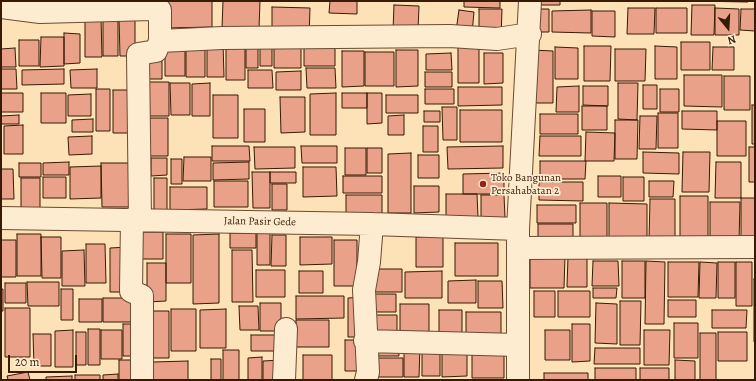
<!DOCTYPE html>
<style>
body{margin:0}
#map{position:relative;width:756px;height:381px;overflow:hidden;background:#fde1b7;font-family:Alegreya,serif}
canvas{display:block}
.frame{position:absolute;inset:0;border:2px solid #381b05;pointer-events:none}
.north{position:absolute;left:708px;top:8px;width:40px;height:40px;-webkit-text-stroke:3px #feecd0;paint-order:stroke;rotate:162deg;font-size:11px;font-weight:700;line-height:16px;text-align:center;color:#381b05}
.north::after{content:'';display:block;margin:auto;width:14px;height:18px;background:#381b05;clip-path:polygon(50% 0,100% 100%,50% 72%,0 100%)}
.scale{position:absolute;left:8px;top:355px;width:69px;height:18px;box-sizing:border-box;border:2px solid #381b05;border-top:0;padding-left:5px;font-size:12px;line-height:14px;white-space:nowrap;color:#381b05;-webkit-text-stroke:3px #feecd0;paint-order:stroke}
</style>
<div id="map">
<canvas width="756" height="381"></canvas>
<div class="frame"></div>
<div class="north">N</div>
<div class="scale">20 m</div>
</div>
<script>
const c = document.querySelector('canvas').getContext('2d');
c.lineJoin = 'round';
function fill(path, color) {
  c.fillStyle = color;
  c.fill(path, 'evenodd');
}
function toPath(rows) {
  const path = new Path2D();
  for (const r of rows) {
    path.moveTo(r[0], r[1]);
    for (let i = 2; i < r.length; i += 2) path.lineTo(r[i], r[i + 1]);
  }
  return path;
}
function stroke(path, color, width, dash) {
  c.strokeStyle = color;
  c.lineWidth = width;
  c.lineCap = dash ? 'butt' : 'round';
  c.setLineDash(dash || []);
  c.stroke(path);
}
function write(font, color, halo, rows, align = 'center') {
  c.font = font + ' Alegreya,serif';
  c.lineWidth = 3.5;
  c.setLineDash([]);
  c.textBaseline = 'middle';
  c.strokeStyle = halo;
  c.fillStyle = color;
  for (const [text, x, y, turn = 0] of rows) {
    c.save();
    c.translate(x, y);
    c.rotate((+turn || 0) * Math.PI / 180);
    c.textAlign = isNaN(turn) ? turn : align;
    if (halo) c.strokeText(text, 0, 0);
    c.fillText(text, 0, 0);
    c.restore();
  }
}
const building = toPath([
 [165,1,212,1,212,27,166,28,165,1],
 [223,1,260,1,259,29,222,28,223,1],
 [330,1,357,1,357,14,329,13,330,1],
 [464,1,500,1,500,8,464,7,464,1],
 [535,1,560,1,560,5,535,5,535,1],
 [693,1,748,1,748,2,693,1],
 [394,5,419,6,418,31,393,31,394,5],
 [692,5,715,5,714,35,691,35,692,5],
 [272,7,310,8,309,37,272,37,272,7],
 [628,8,655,8,654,34,627,34,628,8],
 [656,8,687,8,687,33,656,33,656,8],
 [715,8,739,9,739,35,715,35,715,8],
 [479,9,502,9,501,38,479,37,479,9],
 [537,9,549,9,549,32,537,32,537,9],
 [741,9,755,9,755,31,740,30,741,9],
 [459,10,474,12,472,33,456,31,459,10],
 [591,10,591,33,552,32,552,11,591,10],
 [592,11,615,11,615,37,592,36,592,11],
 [85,18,101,18,102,57,85,57,85,18],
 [119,18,135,18,135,56,120,56,119,18],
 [103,19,118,19,118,56,103,56,103,19],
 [64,33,80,34,80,63,64,64,64,33],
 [41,37,64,37,64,66,40,67,41,37],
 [19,40,39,40,39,66,19,66,19,40],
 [245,41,245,80,226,80,226,42,245,41],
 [458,41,479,42,479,83,458,83,458,41],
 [207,42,223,43,224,77,207,77,207,42],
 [274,42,301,42,301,68,274,68,274,42],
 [681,42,710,42,710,70,681,70,681,42],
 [186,44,205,44,205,77,186,77,186,44],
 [304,44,335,44,335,66,304,66,304,44],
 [165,45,185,45,185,76,165,76,165,45],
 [246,45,258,45,258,68,246,68,246,45],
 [260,45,272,45,272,66,260,66,260,45],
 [584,46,611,46,610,81,584,81,584,46],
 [655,46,677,47,677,79,655,79,655,46],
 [555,47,578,48,578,79,555,79,555,47],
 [713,47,734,47,734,70,712,70,713,47],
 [15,48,16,67,1,67,1,49,15,48],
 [615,49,646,49,645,81,615,81,615,49],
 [396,50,418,50,418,86,396,87,396,50],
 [532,50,553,51,553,103,532,103,532,50],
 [342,51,364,51,364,86,342,87,342,51],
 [365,52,394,52,394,86,365,86,365,52],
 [451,53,452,70,426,70,426,54,451,53],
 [484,53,503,53,503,83,484,84,484,53],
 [146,54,162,54,162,79,147,79,146,54],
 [306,68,335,68,336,88,307,88,306,68],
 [1,69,16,69,17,89,1,89,1,69],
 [64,69,64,84,22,85,22,70,64,69],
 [97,69,97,88,71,88,70,70,97,69],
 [248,70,272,70,273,88,248,88,248,70],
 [301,71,301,90,276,90,276,72,301,71],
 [425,72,452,72,452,87,425,87,425,72],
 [684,75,722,75,722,107,684,106,684,75],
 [724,76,750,76,750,110,724,110,724,76],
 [146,82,169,82,169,116,147,116,146,82],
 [170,83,190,83,190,115,171,115,170,83],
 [210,83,210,116,192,116,192,84,210,83],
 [618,83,638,83,637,120,618,119,618,83],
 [643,85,657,85,657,109,643,109,643,85],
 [579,86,579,112,556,112,557,87,579,86],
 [583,86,608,86,608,106,583,105,583,86],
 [458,87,502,87,502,105,458,106,458,87],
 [96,89,110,89,110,131,96,131,96,89],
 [425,89,454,89,454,104,425,104,425,89],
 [660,89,679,89,679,112,660,112,660,89],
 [113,90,136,90,137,133,113,133,113,90],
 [1,93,23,93,23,112,1,112,1,93],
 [41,93,66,93,66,123,41,123,41,93],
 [336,93,336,135,310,135,310,94,336,93],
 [342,93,367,93,367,108,342,108,342,93],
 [367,93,382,93,382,123,367,124,367,93],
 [91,94,91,116,68,116,68,95,91,94],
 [213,95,238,95,238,138,213,138,213,95],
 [386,95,418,95,418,113,386,113,386,95],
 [280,97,305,97,305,132,281,133,280,97],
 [752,105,755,105,755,144,752,144,752,105],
 [582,106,607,106,607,130,582,130,582,106],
 [442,107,457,107,457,140,443,140,442,107],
 [244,109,265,109,265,142,244,142,244,109],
 [460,110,502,110,502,142,460,142,460,110],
 [424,111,440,111,440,122,424,122,424,111],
 [682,111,717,111,717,130,682,129,682,111],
 [658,113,678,113,678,148,658,148,658,113],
 [540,114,578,114,578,134,540,134,540,114],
 [19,115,19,124,1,124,1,116,19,115],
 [404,115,404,135,388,135,388,116,404,115],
 [640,116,657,116,656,149,639,149,640,116],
 [149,118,168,118,168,156,149,156,149,118],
 [93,119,93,132,72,132,72,120,93,119],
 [615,120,638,120,637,159,615,159,615,120],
 [717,121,746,121,746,156,717,156,717,121],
 [23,125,23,154,4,154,4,126,23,125],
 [423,126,438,126,438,152,423,152,423,126],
 [586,132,615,133,614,161,585,161,586,132],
 [92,136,92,154,69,155,68,137,92,136],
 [540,136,581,136,581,156,539,156,540,136],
 [212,146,249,146,250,161,212,161,212,146],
 [301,146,337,146,337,163,302,163,301,146],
 [503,146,503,168,448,169,447,147,503,146],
 [254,147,295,147,295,168,255,169,254,147],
 [749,147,755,147,755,182,749,182,749,147],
 [345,148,366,148,366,175,345,175,345,148],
 [367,148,382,148,382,173,367,173,367,148],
 [643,152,679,153,679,174,643,173,643,152],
 [683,152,710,152,709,192,682,192,683,152],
 [411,153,411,213,388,213,388,154,411,153],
 [418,155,439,155,439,178,418,178,418,155],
 [184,157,211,157,211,181,183,181,184,157],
 [151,158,167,158,167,175,151,176,151,158],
 [171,159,182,159,182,184,171,184,171,159],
 [540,161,586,161,585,179,540,179,540,161],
 [69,162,69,175,43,175,43,163,69,162],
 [249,162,249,179,213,180,213,163,249,162],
 [716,162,741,162,741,198,715,198,716,162],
 [19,163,41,163,41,177,19,177,19,163],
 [101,163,138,163,139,207,102,207,101,163],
 [101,166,101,198,70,199,70,167,101,166],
 [303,167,336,167,337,196,303,197,303,167],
 [1,169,13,169,14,199,1,199,1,169],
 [252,172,270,172,270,208,253,208,252,172],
 [270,172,296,172,296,183,270,183,270,172],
 [504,173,504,194,463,194,463,174,504,173],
 [343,176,382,176,382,193,343,193,343,176],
 [598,176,621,176,621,197,598,197,598,176],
 [43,177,66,177,66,198,43,198,43,177],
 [623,177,644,177,644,201,623,201,623,177],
 [21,178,40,178,40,208,21,208,21,178],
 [154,178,167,178,167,210,154,210,154,178],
 [214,181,248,181,248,207,214,207,214,181],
 [649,181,674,181,673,197,649,197,649,181],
 [539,182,583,182,583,201,539,200,539,182],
 [272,184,287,184,287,210,272,210,272,184],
 [414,186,439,186,439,212,414,213,414,186],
 [170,187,207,187,207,209,170,210,170,187],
 [446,194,477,194,478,217,446,217,446,194],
 [346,195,382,195,382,215,346,215,346,195],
 [481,195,504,195,505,218,481,219,481,195],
 [680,196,708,196,708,240,680,239,680,196],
 [741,198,755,198,755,240,741,240,741,198],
 [650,199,675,199,675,241,649,241,650,199],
 [710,202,740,202,739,241,710,242,710,202],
 [580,203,607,203,607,238,580,238,580,203],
 [609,203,647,204,647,243,609,243,609,203],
 [537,205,576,205,576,223,537,223,537,205],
 [538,224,573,224,573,242,538,242,538,224],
 [136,232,163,232,163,259,136,259,136,232],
 [230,233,256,233,256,248,230,248,230,233],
 [257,233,270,233,270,265,257,265,257,233],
 [17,234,41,234,41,276,17,276,17,234],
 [166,234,191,234,191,283,166,283,166,234],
 [219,234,219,303,193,304,193,235,219,234],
 [272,235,286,235,286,266,271,266,272,235],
 [443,236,443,267,416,267,416,237,443,236],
 [41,237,61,237,61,278,42,278,41,237],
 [300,237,332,237,332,264,300,265,300,237],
 [1,240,16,240,16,277,1,277,1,240],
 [334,240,357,240,357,286,334,286,334,240],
 [455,243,498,243,498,276,455,276,455,243],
 [86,244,105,244,106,283,86,283,86,244],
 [129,247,129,292,110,292,110,248,129,247],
 [84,250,85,286,62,286,62,251,84,250],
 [232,250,252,250,253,302,232,302,232,250],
 [530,256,565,256,564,288,530,288,530,256],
 [568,257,587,257,587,287,567,287,568,257],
 [593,261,618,261,619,286,592,286,593,261],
 [622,261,645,261,645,298,622,298,622,261],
 [646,261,665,262,664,324,645,324,646,261],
 [668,262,699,262,698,297,668,297,668,262],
 [700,262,717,263,716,298,699,298,700,262],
 [718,262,735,262,735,298,718,298,718,262],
 [736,262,752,262,752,306,736,306,736,262],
 [147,263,166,263,166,301,147,302,147,263],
 [369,269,402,269,402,292,369,292,369,269],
 [256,270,285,270,285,297,256,297,256,270],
 [299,271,323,271,323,293,299,293,299,271],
 [442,271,442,298,405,298,405,272,442,271],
 [754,279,755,279,755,342,754,342,754,279],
 [476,280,476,303,448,303,448,281,476,280],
 [478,281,502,281,503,308,478,308,478,281],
 [27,282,59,282,59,306,28,306,27,282],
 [5,283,26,283,26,303,5,303,5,283],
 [593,288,617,288,616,298,593,298,593,288],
 [1,289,3,289,3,311,1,311,1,289],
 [61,289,73,289,73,320,61,320,61,289],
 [534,291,555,291,555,317,534,317,534,291],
 [558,291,590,291,590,317,558,317,558,291],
 [368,294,396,294,396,312,368,312,368,294],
 [296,296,344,296,344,318,296,319,296,296],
 [363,297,364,337,348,337,348,298,363,297],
 [103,298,140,298,140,322,103,322,103,298],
 [79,299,102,299,102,322,79,322,79,299],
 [668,300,696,300,696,317,668,317,668,300],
 [620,301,641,301,640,345,620,345,620,301],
 [260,303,281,303,281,331,260,331,260,303],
 [596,303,617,304,617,344,595,343,596,303],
 [400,304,429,304,429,335,400,336,400,304],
 [239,306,258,306,259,330,240,330,239,306],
 [5,308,30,308,30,357,5,357,5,308],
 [171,309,196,309,196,351,171,351,171,309],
 [226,309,226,348,200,348,200,310,226,309],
 [439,310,462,310,462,341,439,341,439,310],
 [712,310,747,310,746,328,712,328,712,310],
 [147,311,169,311,169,358,147,358,147,311],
 [466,312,501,312,501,341,466,341,466,312],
 [369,315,397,315,397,339,370,339,369,315],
 [296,320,329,320,329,347,296,347,296,320],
 [674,323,698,323,698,358,674,358,674,323],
 [123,324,140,324,140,356,123,356,123,324],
 [572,324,590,324,590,361,572,362,572,324],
 [88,329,100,329,100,365,88,365,88,329],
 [73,330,73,367,55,367,55,331,73,330],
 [101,330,122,330,122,359,101,359,101,330],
 [545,330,570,330,570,360,545,360,545,330],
 [644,330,670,330,669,365,644,365,644,330],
 [76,332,86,332,86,365,76,365,76,332],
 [718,332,747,332,747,361,718,361,718,332],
 [700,333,716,333,716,380,700,380,700,333],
 [33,334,51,334,51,366,34,366,33,334],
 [251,335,277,335,277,351,251,351,251,335],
 [345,340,364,340,364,371,345,371,345,340],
 [398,343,399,356,372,356,371,344,398,343],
 [404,345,420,345,419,377,404,377,404,345],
 [442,345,467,345,467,376,442,377,442,345],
 [422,346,440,346,440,376,422,376,422,346],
 [472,348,504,348,504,378,472,378,472,348],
 [595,348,640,348,640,364,594,364,595,348],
 [223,350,239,350,239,380,223,380,223,350],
 [303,355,332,355,332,380,303,380,303,355],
 [262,357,262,380,248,380,248,358,262,357],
 [374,358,403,358,403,377,374,377,374,358],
 [211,359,221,359,221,380,211,380,211,359],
 [119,360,141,360,141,380,119,380,119,360],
 [282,360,282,380,263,380,263,361,282,360],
 [675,360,695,361,695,380,675,380,675,360],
 [188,361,188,380,153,380,153,362,188,361],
 [595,368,636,368,636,380,595,380,595,368],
 [640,368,669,368,669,380,640,380,640,368],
 [28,372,30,380,8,380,7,376,28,372],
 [544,373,588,373,588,380,544,380,544,373],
 [118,374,118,380,103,380,103,375,118,374],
 [75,375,100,375,100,380,75,380,75,375],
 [72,376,72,380,46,380,46,377,72,376]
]);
fill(building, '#e9a289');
stroke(building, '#381b05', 1);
const street = toPath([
 [1,7,40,12,152,9],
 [160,41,222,38,450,36,497,39,530,34],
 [1,218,372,224,518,229],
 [132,219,131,291,142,296,142,380],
 [140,219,138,54,156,51,160,41,160,10,152,9,152,1],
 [518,248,755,247],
 [365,341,518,345],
 [284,380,286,329],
 [366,380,368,372,364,290,369,262,372,224],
 [518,380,518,229,530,1]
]);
stroke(street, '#694c32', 24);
stroke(street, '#feecd0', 22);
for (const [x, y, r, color] of [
 [483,184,4,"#8f2418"]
]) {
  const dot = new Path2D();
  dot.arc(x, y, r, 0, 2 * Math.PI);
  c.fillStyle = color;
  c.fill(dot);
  stroke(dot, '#feecd0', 1.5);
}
write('11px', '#381b05', '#feecd0', [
 ["Toko Bangunan",491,178],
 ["Persahabatan 2",491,191]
], 'left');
write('11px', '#381b05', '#feecd0', [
 ["Jalan Pasir Gede",260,222,1]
]);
</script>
